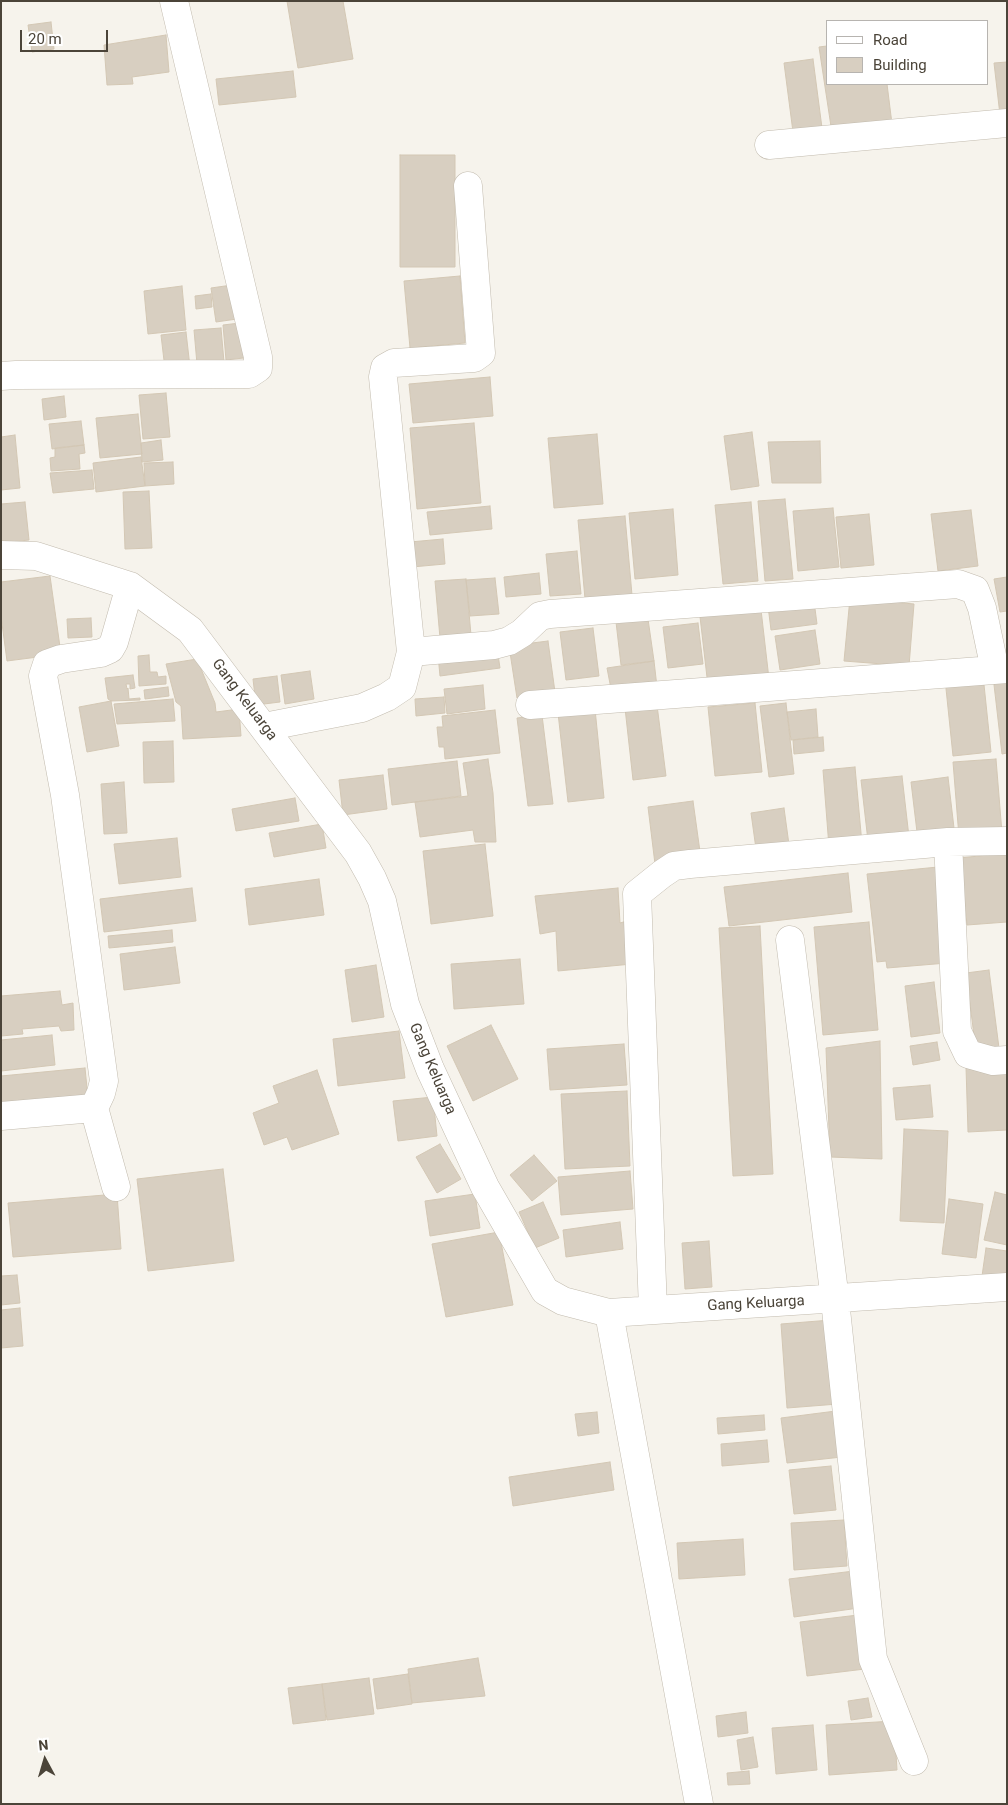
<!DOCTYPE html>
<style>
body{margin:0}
#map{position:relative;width:1008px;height:1805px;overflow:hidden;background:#f6f3ec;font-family:Roboto,sans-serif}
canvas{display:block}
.frame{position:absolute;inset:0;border:2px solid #4b4439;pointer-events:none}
.legend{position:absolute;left:826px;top:20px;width:162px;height:65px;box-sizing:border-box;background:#fff;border:1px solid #b7b4b0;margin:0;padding:6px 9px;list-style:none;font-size:15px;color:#4b4439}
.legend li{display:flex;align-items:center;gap:10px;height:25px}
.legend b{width:25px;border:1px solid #b7b4b0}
.north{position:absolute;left:20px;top:1735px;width:50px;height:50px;-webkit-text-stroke:4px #fff;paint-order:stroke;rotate:354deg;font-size:14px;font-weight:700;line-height:20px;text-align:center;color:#4b4439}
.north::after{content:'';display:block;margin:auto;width:18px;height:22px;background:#4b4439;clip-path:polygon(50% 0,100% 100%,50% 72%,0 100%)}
.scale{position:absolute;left:20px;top:30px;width:88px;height:22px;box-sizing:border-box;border:2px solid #4b4439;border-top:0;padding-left:6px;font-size:15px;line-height:18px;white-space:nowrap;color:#4b4439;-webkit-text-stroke:4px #fff;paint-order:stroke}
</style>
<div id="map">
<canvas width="1008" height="1805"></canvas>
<div class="frame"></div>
<ul class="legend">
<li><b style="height:6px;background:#fff"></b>Road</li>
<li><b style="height:14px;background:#d8cfc1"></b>Building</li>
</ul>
<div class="north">N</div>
<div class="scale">20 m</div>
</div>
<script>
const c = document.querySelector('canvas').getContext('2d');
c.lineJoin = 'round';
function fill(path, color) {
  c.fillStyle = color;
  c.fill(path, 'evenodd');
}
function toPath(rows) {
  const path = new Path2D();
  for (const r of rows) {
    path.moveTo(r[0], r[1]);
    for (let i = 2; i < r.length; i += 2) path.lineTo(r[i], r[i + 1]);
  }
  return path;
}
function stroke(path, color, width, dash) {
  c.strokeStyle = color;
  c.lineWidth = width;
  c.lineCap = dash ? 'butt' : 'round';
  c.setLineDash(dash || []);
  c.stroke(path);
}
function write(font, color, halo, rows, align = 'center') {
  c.font = font + ' Roboto,sans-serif';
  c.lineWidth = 4.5;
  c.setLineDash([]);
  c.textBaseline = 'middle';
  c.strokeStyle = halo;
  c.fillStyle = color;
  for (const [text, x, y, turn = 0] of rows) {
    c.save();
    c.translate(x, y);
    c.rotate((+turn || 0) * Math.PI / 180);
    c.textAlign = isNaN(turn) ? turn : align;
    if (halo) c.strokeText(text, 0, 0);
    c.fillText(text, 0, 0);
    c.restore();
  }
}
const building = toPath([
 [287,1,343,1,353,59,298,68,287,1],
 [51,22,54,49,32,52,28,25,51,22],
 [166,35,169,72,132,77,133,84,107,85,104,45,166,35],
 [827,46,827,84,887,84,892,124,832,133,819,47,827,46],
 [813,59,822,128,793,132,784,63,813,59],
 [1007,62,1007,114,1000,115,994,63,1007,62],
 [293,71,296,97,219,105,216,79,293,71],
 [400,155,455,155,455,267,400,267,400,155],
 [460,276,465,343,410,348,404,281,460,276],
 [239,284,244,318,216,322,211,288,239,284],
 [182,286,186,330,148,334,144,291,182,286],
 [211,294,212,307,196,309,195,296,211,294],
 [248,322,252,357,226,360,223,325,248,322],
 [221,328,224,362,197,364,194,330,221,328],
 [186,332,190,367,165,369,161,335,186,332],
 [490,377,493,416,413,423,409,384,490,377],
 [166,393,170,437,143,439,139,395,166,393],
 [64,396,66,417,44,420,42,399,64,396],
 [138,414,142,454,100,458,96,418,138,414],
 [81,421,84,445,52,449,49,424,81,421],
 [474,423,481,503,417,509,410,428,474,423],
 [752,432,759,486,731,490,724,436,752,432],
 [597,434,603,504,554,508,548,438,597,434],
 [15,435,20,488,1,490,1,437,15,435],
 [161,440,163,460,142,462,141,443,161,440],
 [820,441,821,483,772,483,768,442,820,441],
 [84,445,85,453,79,454,80,469,51,471,50,458,55,457,55,448,84,445],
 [141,457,145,486,96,492,93,463,141,457],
 [173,462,174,484,145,486,144,463,173,462],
 [92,470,94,489,53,493,50,473,92,470],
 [149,491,152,548,125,549,123,492,149,491],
 [785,499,793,579,765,581,758,501,785,499],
 [25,502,29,540,1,543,1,504,25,502],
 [751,502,758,581,723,584,715,505,751,502],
 [490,506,492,529,430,535,427,512,490,506],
 [833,508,839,567,798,571,793,511,833,508],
 [673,509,678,575,635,579,629,513,673,509],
 [971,510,978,566,938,571,931,514,971,510],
 [869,514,874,565,841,568,836,517,869,514],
 [625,516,632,595,585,599,578,520,625,516],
 [443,539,445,564,412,567,410,542,443,539],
 [577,551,581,594,550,596,546,554,577,551],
 [539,573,541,594,506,597,504,577,539,573],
 [50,576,61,654,7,661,1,616,1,582,50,576],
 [1007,577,1007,611,1000,612,994,579,1007,577],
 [495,578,499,614,470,616,466,580,495,578],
 [466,579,471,635,440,638,435,581,466,579],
 [850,598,914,604,909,666,844,661,850,598],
 [760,601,769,679,708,686,699,608,760,601],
 [814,601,817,624,771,630,768,606,814,601],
 [91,618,92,637,68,638,67,619,91,618],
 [648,619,654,661,621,665,616,622,648,619],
 [698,623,703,664,668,668,663,627,698,623],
 [593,628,599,676,566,680,560,632,593,628],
 [815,630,820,664,780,670,775,636,815,630],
 [548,641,555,692,517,698,509,646,548,641],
 [497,648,500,668,440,676,438,655,497,648],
 [149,655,150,672,157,672,158,677,166,676,166,684,139,686,138,656,149,655],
 [197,659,215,703,216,712,239,709,241,736,183,739,181,706,176,702,166,664,197,659],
 [654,661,657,687,612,694,607,668,654,661],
 [310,671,314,699,285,704,281,675,310,671],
 [1007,674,1007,753,1002,754,993,676,1007,674],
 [133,675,135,688,130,689,130,684,126,684,127,689,128,688,129,699,140,698,140,700,111,701,108,699,105,678,133,675],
 [983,675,991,752,953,756,945,679,983,675],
 [277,676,280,702,256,705,253,679,277,676],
 [483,685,485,709,447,714,444,689,483,685],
 [168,687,169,696,145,699,144,690,168,687],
 [444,697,445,713,416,716,415,699,444,697],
 [173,699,175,721,117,724,114,704,173,699],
 [111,701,119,746,87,752,79,707,111,701],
 [755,703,762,772,715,776,708,707,755,703],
 [786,703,794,774,769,777,760,706,786,703],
 [657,705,666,776,633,780,625,708,657,705],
 [595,709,604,798,568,802,558,713,595,709],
 [816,709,818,737,791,740,787,712,816,709],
 [495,710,500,753,445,759,444,747,439,747,437,727,443,727,442,716,495,710],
 [542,715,553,804,528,806,517,718,542,715],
 [823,737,824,751,794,754,793,740,823,737],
 [173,741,174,782,144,783,143,742,173,741],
 [488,759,493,793,496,842,475,842,473,830,420,837,415,802,468,796,463,763,488,759],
 [996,759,1002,833,959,837,953,762,996,759],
 [457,761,461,796,392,805,388,769,457,761],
 [855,767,862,844,829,847,823,770,855,767],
 [383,775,387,809,343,815,339,780,383,775],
 [902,776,909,837,868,841,861,780,902,776],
 [948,777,954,828,917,832,911,782,948,777],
 [124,782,127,833,104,834,101,784,124,782],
 [295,798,299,821,236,831,232,809,295,798],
 [693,801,701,859,655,864,648,807,693,801],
 [784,808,790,852,757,856,751,813,784,808],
 [322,824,326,848,274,857,269,833,322,824],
 [177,838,181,877,119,884,114,844,177,838],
 [485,844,493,916,431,924,423,851,485,844],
 [1007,853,1007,922,967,925,960,858,1007,853],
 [938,867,947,963,887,968,886,961,877,962,867,874,938,867],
 [848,873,852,912,729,926,724,887,848,873],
 [319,879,324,915,249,925,245,889,319,879],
 [192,888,196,921,104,932,100,899,192,888],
 [618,888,620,923,627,921,632,964,558,971,556,931,540,934,535,896,618,888],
 [869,922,878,1030,823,1035,814,927,869,922],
 [760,926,773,1174,733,1176,719,928,760,926],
 [172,930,173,942,109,948,108,936,172,930],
 [175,947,180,983,124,990,120,954,175,947],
 [520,959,524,1004,454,1009,451,964,520,959],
 [376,965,384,1017,352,1022,345,970,376,965],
 [989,970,999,1048,976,1051,966,973,989,970],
 [934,982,940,1033,911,1037,905,986,934,982],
 [60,991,62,1005,73,1003,74,1030,61,1031,59,1026,22,1029,23,1034,1,1036,1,996,60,991],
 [491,1025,518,1079,473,1101,447,1046,491,1025],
 [399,1031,405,1078,338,1086,333,1039,399,1031],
 [52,1035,55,1065,1,1071,1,1040,52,1035],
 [880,1041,882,1159,830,1157,826,1048,880,1041],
 [937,1042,940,1060,913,1065,910,1046,937,1042],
 [624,1044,627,1085,550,1090,547,1049,624,1044],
 [1007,1066,1007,1130,968,1132,966,1067,1007,1066],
 [85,1068,88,1098,1,1106,1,1076,85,1068],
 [317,1070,339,1134,292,1150,287,1137,264,1145,253,1113,279,1103,273,1086,317,1070],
 [930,1085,933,1117,896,1120,893,1088,930,1085],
 [627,1091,630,1166,565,1169,561,1094,627,1091],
 [433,1097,437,1136,398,1141,393,1101,433,1097],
 [904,1129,948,1131,944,1223,900,1221,904,1129],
 [440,1144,461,1179,437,1193,416,1157,440,1144],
 [534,1155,557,1181,532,1201,510,1175,534,1155],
 [223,1169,234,1261,148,1271,137,1179,223,1169],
 [630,1171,633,1209,561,1215,558,1177,630,1171],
 [995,1192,1007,1195,1007,1245,984,1240,995,1192],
 [117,1194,121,1249,13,1257,8,1203,117,1194],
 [475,1194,480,1228,430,1236,425,1201,475,1194],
 [949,1199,983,1204,976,1258,942,1254,949,1199],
 [543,1202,559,1238,535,1248,519,1212,543,1202],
 [620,1222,623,1249,566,1257,563,1230,620,1222],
 [499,1232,513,1305,446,1317,432,1244,499,1232],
 [709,1241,712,1287,685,1289,682,1243,709,1241],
 [986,1248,1007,1251,1007,1280,982,1276,986,1248],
 [17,1275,20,1303,1,1305,1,1276,17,1275],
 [20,1308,23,1346,1,1348,1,1310,20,1308],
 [831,1320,838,1404,787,1408,781,1324,831,1320],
 [836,1411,842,1457,787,1463,781,1418,836,1411],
 [597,1412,599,1433,578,1436,575,1414,597,1412],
 [764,1415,765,1430,718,1434,717,1418,764,1415],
 [767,1440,769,1462,722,1466,721,1444,767,1440],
 [610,1462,614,1490,513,1506,509,1477,610,1462],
 [831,1466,836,1510,794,1514,789,1470,831,1466],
 [844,1520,847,1566,794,1570,791,1523,844,1520],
 [743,1539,745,1575,679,1579,677,1543,743,1539],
 [854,1571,859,1608,794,1617,789,1579,854,1571],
 [858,1615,865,1669,807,1676,800,1622,858,1615],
 [478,1658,485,1696,412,1703,408,1669,478,1658],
 [408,1674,412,1704,377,1709,373,1679,408,1674],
 [369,1678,374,1714,327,1720,322,1684,369,1678],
 [322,1684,326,1720,293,1724,288,1688,322,1684],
 [868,1698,872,1717,851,1720,848,1701,868,1698],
 [746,1712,748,1733,718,1737,716,1716,746,1712],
 [894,1721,897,1770,829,1775,826,1725,894,1721],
 [813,1725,817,1770,776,1774,772,1728,813,1725],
 [753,1737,758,1767,741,1770,737,1740,753,1737],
 [749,1771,750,1784,728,1785,727,1773,749,1771]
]);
fill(building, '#d8cfc1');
stroke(building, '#d3c7b4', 1);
const minor = toPath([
 [769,145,1007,123],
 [1,376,16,375,249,374,258,368,258,357,174,1],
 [1,555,36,556,130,586,190,630,358,853,372,878,382,901,405,1004,430,1069,485,1187,545,1291,563,1301,609,1313,1007,1287],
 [411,652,494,645,509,641,522,633,540,616,550,614,958,584,975,590,982,608,995,670],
 [530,705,1007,669],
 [264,727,362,708,387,697,402,687,411,652,383,377,385,368,394,363,474,358,481,353,468,186],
 [948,842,957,1031,968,1054,993,1061,1007,1060],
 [790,940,835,1300,873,1659,914,1761],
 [94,1108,116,1187],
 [1,1116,94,1108,101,1093,104,1081,65,795,43,676,47,664,61,659,101,653,110,649,114,642,130,586],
 [653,1309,637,894,662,874,674,866,690,864,948,842,1007,841],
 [609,1313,699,1804]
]);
stroke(minor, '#c2bbae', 29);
stroke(minor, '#fff', 28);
write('15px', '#4b4439', '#fff', [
 ["Gang Keluarga",244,700,53],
 ["Gang Keluarga",432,1069,67],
 ["Gang Keluarga",756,1304,-3]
]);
</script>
